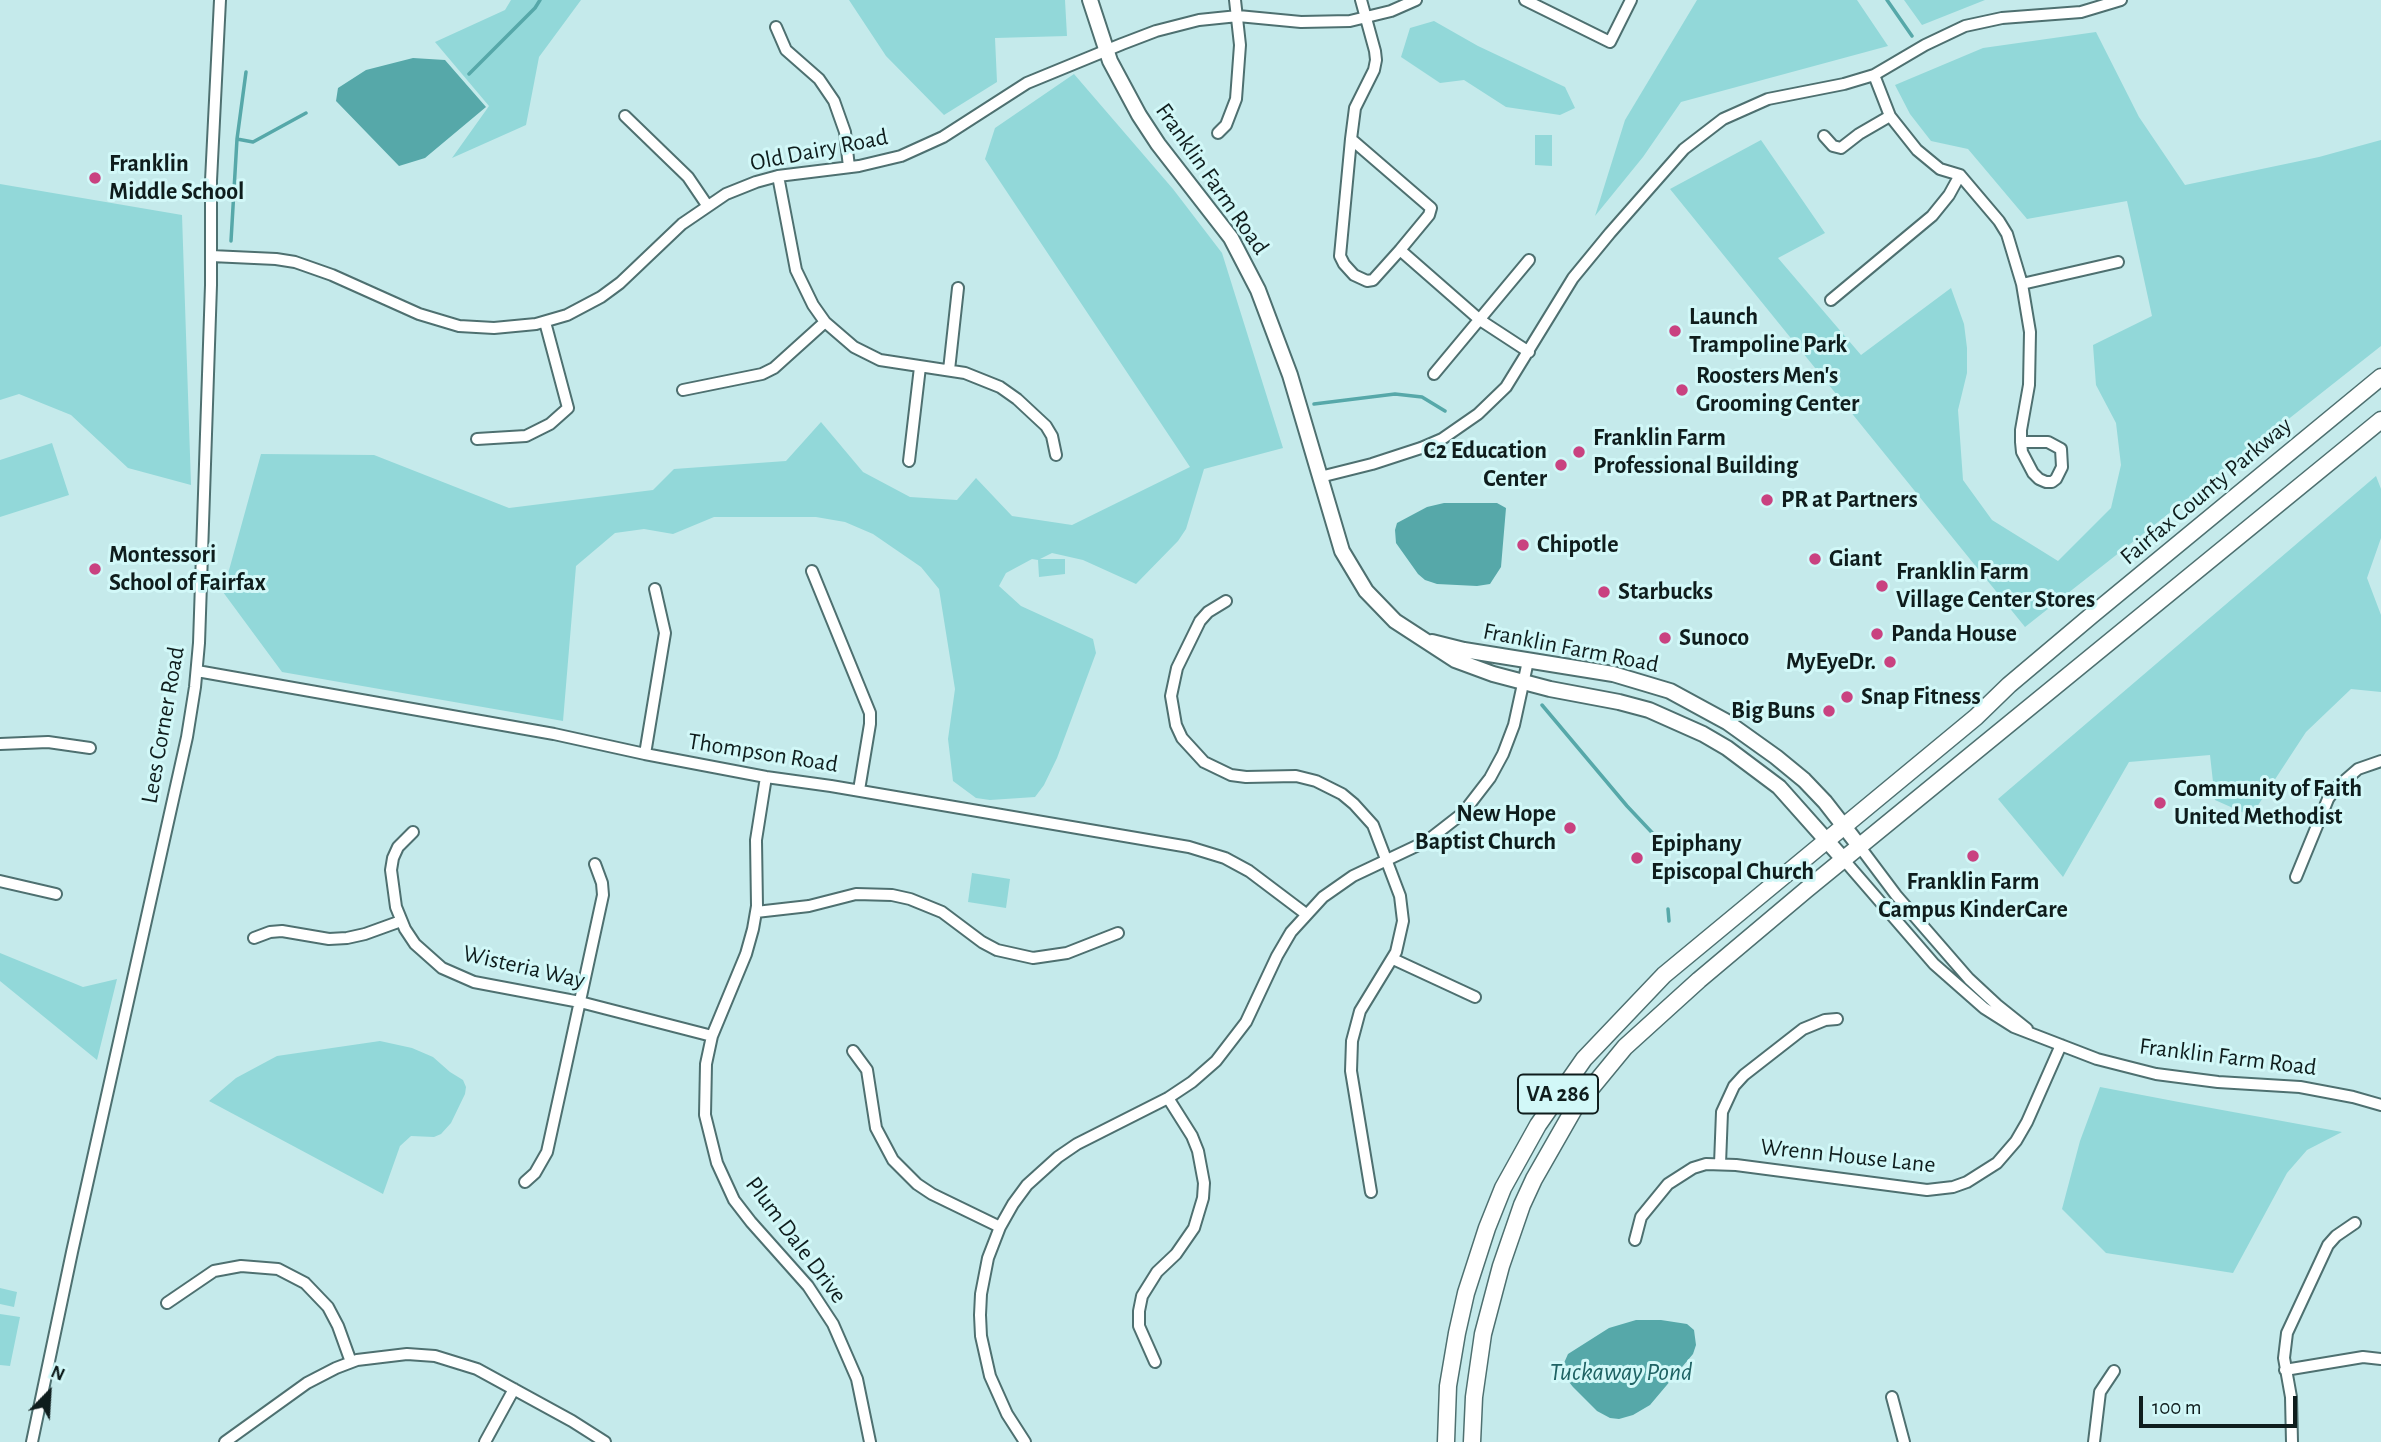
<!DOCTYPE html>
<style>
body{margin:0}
#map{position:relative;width:2381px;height:1442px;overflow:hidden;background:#c5eaeb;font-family:"Alegreya Sans",sans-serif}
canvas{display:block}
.north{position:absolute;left:14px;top:1358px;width:70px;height:70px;-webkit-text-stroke:5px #d2f8f8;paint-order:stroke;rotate:24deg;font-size:19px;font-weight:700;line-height:28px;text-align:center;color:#0f1d1d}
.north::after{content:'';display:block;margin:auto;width:24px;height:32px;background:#0f1d1d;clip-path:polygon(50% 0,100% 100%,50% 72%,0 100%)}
.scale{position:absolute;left:2139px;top:1396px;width:158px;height:32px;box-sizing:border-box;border:4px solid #0f1d1d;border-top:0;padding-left:9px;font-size:21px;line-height:24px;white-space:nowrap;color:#0f1d1d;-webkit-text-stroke:5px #d2f8f8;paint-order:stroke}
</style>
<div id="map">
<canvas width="2381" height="1442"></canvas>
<div class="north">N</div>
<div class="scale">100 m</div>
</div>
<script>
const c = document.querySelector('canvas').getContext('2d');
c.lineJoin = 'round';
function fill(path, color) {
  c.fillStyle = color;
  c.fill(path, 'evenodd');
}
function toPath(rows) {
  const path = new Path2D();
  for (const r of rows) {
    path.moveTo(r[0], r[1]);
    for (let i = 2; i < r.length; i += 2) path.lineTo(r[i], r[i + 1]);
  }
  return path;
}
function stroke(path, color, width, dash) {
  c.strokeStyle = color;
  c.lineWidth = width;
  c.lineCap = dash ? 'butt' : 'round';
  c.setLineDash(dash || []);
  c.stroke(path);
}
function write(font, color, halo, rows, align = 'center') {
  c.font = font + ' "Alegreya Sans",sans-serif';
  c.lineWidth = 6;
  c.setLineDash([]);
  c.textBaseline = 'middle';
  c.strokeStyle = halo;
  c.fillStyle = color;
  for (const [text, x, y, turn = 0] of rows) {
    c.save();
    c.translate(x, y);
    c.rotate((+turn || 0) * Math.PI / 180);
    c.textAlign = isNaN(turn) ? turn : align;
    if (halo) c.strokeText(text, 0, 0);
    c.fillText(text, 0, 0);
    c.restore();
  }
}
fill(toPath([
 [511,0,581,0,539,57,526,125,452,158,489,106,435,42,505,10],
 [849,0,1065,0,1067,36,995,38,997,82,944,115,886,56],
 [1697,0,1857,0,1888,46,1681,102,1643,157,1595,216,1625,120],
 [1904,0,1985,0,1922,25],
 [1434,21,1478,46,1565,87,1575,108,1560,115,1506,107,1464,80,1440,83,1401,57,1410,28],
 [2096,32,2139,117,2185,185,2319,157,2381,140,2381,346,2025,627,1670,189,1761,140,1825,233,1778,258,1861,355,1951,288,1964,324,1967,348,1967,373,1958,410,1963,480,1992,520,2058,561,2111,508,2121,465,2116,423,2096,385,2093,345,2152,316,2127,201,2027,219,1968,149,1931,141,1910,114,1895,85,1983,48],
 [1074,74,1173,189,1222,253,1283,448,1204,469,1186,529,1178,541,1136,584,1083,560,1052,553,1040,559,1065,559,1065,574,1039,577,1038,560,1032,559,1006,573,999,586,1021,606,1093,639,1096,653,1057,758,1044,785,1035,797,990,800,976,798,953,781,948,739,955,689,939,589,921,567,873,534,845,522,816,517,714,517,673,534,644,529,615,533,576,566,563,721,282,672,223,592,261,454,374,455,509,508,653,490,674,469,786,461,821,422,863,472,910,497,957,500,976,478,1012,516,1072,525,1190,467,985,159,995,128],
 [1535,135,1552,135,1552,166,1535,165],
 [0,184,182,215,191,485,128,468,71,415,19,394,0,400],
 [52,443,69,495,0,517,0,460],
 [2376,476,2381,489,2381,538,2367,578,2381,615,2381,692,2351,689,2306,732,2251,816,2215,800,2210,755,2129,762,2063,877,1998,799],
 [972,873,1010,879,1006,908,968,902],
 [0,953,83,987,117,979,97,1060,0,981],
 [380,1041,412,1048,433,1057,450,1072,463,1080,466,1087,465,1094,451,1123,441,1134,434,1137,411,1136,400,1146,383,1194,209,1101,236,1078,277,1056],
 [2100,1087,2184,1103,2342,1132,2307,1150,2287,1173,2233,1273,2106,1253,2062,1209,2080,1141],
 [0,1288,17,1292,14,1307,0,1304],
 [0,1314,20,1317,10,1366,0,1365]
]), '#92d8d9');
fill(toPath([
 [413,58,445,60,486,107,425,158,399,166,336,101,338,88,366,70],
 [1444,503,1497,503,1506,508,1501,567,1490,584,1477,586,1437,584,1425,580,1418,574,1396,543,1395,530,1397,523,1427,507],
 [1636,1320,1661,1320,1687,1324,1694,1330,1696,1345,1693,1354,1650,1405,1633,1415,1619,1419,1610,1418,1597,1411,1573,1387,1565,1377,1564,1363,1568,1354,1609,1328]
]), '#56a8a9');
stroke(toPath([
 [1887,0,1912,36],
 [469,74,535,8,540,0],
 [237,139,246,72],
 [231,241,237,139,253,142,306,113],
 [1314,404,1395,394,1422,397,1445,411],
 [1542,705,1627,806,1659,840],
 [1668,909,1669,921]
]), '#56a8a9', 3.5);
const minor = toPath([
 [1525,0,1610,42,1631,0],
 [776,27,786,50,819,79,834,101,845,132,849,167],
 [1874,75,1890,116,1917,150,1940,169,1960,175,1999,221,2007,234,2022,284,2030,332,2029,385,2021,430,2021,442,2022,452,2033,473,2039,479,2046,482,2052,482,2056,479,2062,467,2061,449,2048,442,2021,442],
 [625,116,688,177,707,205],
 [1218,133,1226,125,1236,99,1240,45,1235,0],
 [1824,136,1833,146,1841,148,1859,134,1890,116],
 [1351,139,1431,208,1429,215,1400,250,1373,280,1367,281,1354,275,1344,264,1340,256,1351,139,1355,108,1374,70,1376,60,1375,51,1361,0],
 [778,176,796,270,813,305,825,322,854,347,880,360,965,373,1000,387,1017,399,1046,426,1052,436,1056,455],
 [1400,250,1480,320,1529,352],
 [211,256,276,259,295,262,332,275,419,314,459,326,494,328,536,324,567,315,601,297,620,283,682,224,726,194,756,182,778,176,859,166,901,156,943,137,1027,83,1122,44,1156,31,1199,20,1238,16,1301,22,1350,21,1391,11,1416,0],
 [2022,284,2118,262],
 [1831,300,1932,216,1949,195,1960,175],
 [949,370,958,288],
 [1434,374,1529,260],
 [683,390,762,374,774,368,825,322],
 [477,439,526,436,550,424,568,408,545,322],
 [909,461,920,367],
 [1320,477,1372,464,1421,448,1442,439,1478,414,1506,387,1573,278,1610,233,1684,149,1723,119,1768,99,1844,84,1874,75,1925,45,1965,26,2002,18,2081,12,2121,0],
 [812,571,870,713,870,724,859,790],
 [1226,601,1208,612,1200,621,1177,668,1171,696,1176,725,1182,738,1204,762,1231,775,1246,777,1296,776,1316,781,1342,794,1354,804,1373,825,1400,896,1403,921,1396,952,1360,1011,1352,1041,1351,1071,1371,1192],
 [197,671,554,734,645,754,766,777,831,786,1189,847,1225,858,1249,871,1306,914],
 [0,744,48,742,90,748],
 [645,754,665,633,655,589],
 [766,777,756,840,757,906,753,929,746,954,712,1036,706,1064,705,1115,717,1163,734,1200,751,1222,808,1286,833,1324,857,1379,870,1442],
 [413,832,398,847,393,858,391,870,396,907,405,929,415,944,442,968,474,982,580,1002,712,1036],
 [1860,847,1896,895,1969,979,1997,1005,2027,1029],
 [1844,860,1934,964,1984,1008,2014,1027,2097,1059,2156,1074,2218,1082,2300,1087,2353,1097,2381,1105],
 [2296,877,2328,799,2335,789,2358,769,2381,761],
 [0,881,56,894],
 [756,912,809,906,856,894,892,895,910,899,942,912,982,942,997,950,1033,958,1067,953,1118,933],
 [254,938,270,932,282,931,329,939,347,938,365,934,401,921],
 [1393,959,1475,997],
 [853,1051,867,1070,876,1128,893,1160,917,1184,932,1194,1000,1227],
 [1720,1164,1722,1112,1734,1086,1744,1075,1803,1029,1825,1020,1837,1019],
 [525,1182,535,1173,547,1152,565,1070,603,895,602,883,595,864],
 [1635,1240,1641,1217,1668,1184,1693,1168,1706,1164,1736,1165,1927,1190,1953,1187,1967,1182,1997,1163,2016,1141,2027,1122,2061,1045],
 [167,1303,214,1271,241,1266,278,1269,305,1283,328,1307,338,1326,351,1362],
 [1155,1362,1139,1326,1139,1311,1142,1296,1157,1272,1176,1254,1194,1228,1203,1198,1204,1183,1198,1151,1192,1136,1168,1098],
 [2285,1370,2363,1357,2381,1359],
 [1892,1397,1904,1442],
 [32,1442,72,1252,187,737,195,687,199,643,211,285,211,181,220,0],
 [225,1442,307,1383,336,1368,357,1360,407,1354,435,1356,477,1369,572,1421,605,1442],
 [485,1442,514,1389],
 [1025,1442,1007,1414,990,1376,981,1336,980,1315,981,1294,988,1258,1000,1227,1013,1204,1027,1185,1058,1157,1077,1144,1168,1098,1192,1082,1216,1061,1246,1022,1277,956,1291,932,1323,897,1353,876,1427,841,1463,813,1490,778,1503,754,1514,725,1528,661],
 [2094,1442,2100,1392,2114,1371],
 [2292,1442,2291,1397,2284,1358,2287,1333,2328,1245,2336,1236,2355,1223]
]);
const major = toPath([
 [1090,0,1110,61,1139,115,1158,144,1231,238,1258,290,1290,375,1342,551,1366,591,1395,621,1455,660,1493,674,1550,689,1619,702,1649,710,1703,734,1727,748,1779,787,1844,860],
 [1432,642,1464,650,1613,674,1670,691,1727,722,1776,757,1804,780,1825,802,1860,847]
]);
const highway = toPath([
 [1446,1442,1448,1386,1457,1333,1466,1293,1487,1228,1503,1188,1538,1125,1584,1059,1664,975,1976,717,2009,685,2092,615,2381,377],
 [1472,1442,1474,1397,1483,1334,1501,1266,1522,1205,1534,1179,1574,1109,1625,1047,1699,980,1806,890,2381,420]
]);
stroke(minor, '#4e7070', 14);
stroke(major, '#4e7070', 18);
stroke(highway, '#4e7070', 19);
stroke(minor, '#fff', 10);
stroke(major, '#fff', 14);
stroke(highway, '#fff', 16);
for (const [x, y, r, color] of [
 [95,178,7,"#c94280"],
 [1675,331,7,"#c94280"],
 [1682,390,7,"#c94280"],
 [1579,452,7,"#c94280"],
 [1561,465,7,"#c94280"],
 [1767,500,7,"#c94280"],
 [1523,545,7,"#c94280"],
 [1815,559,7,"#c94280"],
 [95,569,7,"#c94280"],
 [1882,586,7,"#c94280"],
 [1604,592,7,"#c94280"],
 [1877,634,7,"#c94280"],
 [1665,638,7,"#c94280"],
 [1890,662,7,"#c94280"],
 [1847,697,7,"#c94280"],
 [1829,711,7,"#c94280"],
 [2160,803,7,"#c94280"],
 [1570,828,7,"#c94280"],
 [1973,856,7,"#c94280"],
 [1637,858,7,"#c94280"]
]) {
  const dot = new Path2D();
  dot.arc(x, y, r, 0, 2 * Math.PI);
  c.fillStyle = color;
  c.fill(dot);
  stroke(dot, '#d2f8f8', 2.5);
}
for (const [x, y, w] of [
 [1558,1094,80]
]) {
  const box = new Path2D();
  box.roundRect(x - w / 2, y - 19.5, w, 39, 5);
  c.fillStyle = '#d2f8f8';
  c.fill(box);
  stroke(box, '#0f1d1d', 2);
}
write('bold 23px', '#0f1d1d', null, [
 ["VA 286",1558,1094]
]);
write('24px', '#0f1d1d', '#d2f8f8', [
 ["Old Dairy Road",819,150,-11],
 ["Franklin Farm Road",1212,179,55],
 ["Fairfax County Parkway",2206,491,-40],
 ["Franklin Farm Road",1571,648,11],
 ["Lees Corner Road",163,725,-80],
 ["Thompson Road",763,753,9],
 ["Wisteria Way",524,967,13],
 ["Franklin Farm Road",2228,1057,7],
 ["Wrenn House Lane",1848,1156,6],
 ["Plum Dale Drive",796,1240,53]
]);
write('bold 24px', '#0f1d1d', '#d2f8f8', [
 ["Franklin",109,164],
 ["Middle School",109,192],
 ["Launch",1689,317],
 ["Trampoline Park",1689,345],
 ["Roosters Men's",1696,376],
 ["Grooming Center",1696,404],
 ["Franklin Farm",1593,438],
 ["Professional Building",1593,466],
 ["C2 Education",1547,451,"right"],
 ["Center",1547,479,"right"],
 ["PR at Partners",1781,500],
 ["Chipotle",1537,545],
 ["Montessori",109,555],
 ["School of Fairfax",109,583],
 ["Giant",1829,559],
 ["Franklin Farm",1896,572],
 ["Village Center Stores",1896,600],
 ["Starbucks",1618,592],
 ["Panda House",1891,634],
 ["Sunoco",1679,638],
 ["MyEyeDr.",1876,662,"right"],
 ["Snap Fitness",1861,697],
 ["Big Buns",1815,711,"right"],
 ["Community of Faith",2174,789],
 ["United Methodist",2174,817],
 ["New Hope",1556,814,"right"],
 ["Baptist Church",1556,842,"right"],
 ["Epiphany",1651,844],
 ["Episcopal Church",1651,872],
 ["Franklin Farm",1973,882,"center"],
 ["Campus KinderCare",1973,910,"center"]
], 'left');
write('italic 26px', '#1f6364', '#d2f8f8', [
 ["Tuckaway Pond",1621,1372]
]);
</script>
